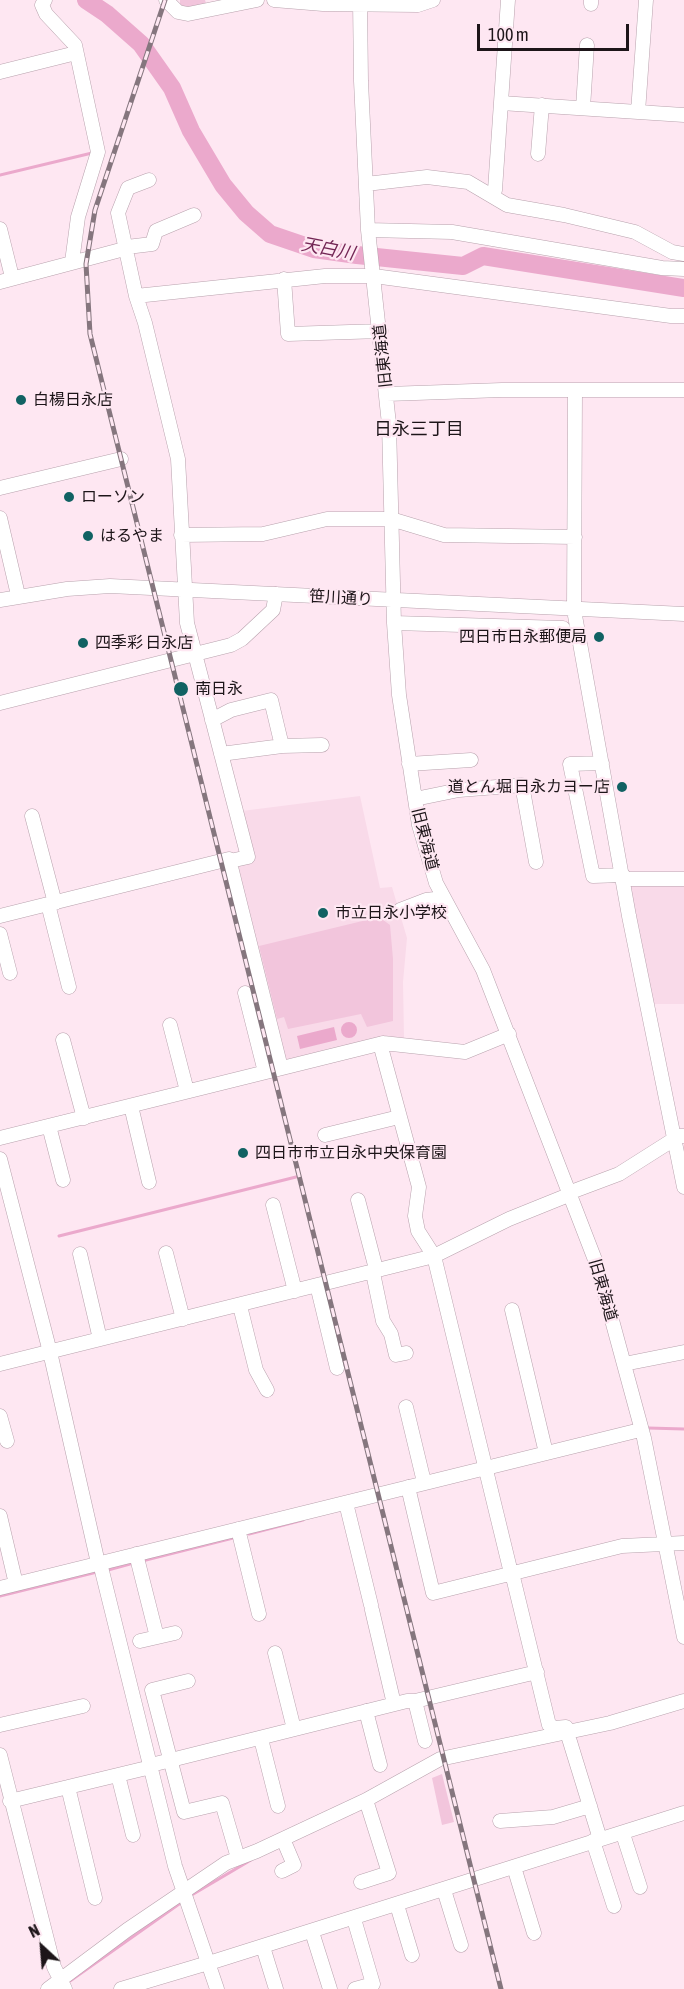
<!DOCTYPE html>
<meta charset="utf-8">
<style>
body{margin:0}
#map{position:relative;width:684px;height:1989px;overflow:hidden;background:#fee7f2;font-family:"Asap Condensed",sans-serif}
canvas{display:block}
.north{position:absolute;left:12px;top:1917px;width:60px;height:60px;-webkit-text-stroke:4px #fee7f2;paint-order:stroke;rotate:334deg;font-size:16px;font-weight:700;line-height:24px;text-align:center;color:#1d1519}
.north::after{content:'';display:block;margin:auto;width:21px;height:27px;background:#1d1519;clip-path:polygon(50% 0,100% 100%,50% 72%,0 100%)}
.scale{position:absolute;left:477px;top:24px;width:152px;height:27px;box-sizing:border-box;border:3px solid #1d1519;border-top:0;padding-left:8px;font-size:18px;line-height:21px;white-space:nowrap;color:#1d1519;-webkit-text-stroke:4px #fee7f2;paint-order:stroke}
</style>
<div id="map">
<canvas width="684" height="1989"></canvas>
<div class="north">N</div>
<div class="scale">100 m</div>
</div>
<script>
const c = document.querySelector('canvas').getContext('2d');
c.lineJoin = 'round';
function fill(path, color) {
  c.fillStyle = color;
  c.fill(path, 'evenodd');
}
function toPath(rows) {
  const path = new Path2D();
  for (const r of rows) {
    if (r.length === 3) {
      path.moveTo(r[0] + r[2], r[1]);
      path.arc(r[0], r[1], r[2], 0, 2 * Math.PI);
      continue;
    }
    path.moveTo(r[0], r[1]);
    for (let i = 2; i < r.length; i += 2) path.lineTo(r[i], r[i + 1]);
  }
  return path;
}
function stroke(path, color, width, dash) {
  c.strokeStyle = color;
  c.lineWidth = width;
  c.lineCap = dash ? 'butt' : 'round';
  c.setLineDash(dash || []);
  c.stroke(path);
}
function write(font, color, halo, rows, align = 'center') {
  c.font = font + ' "Asap Condensed","Noto Sans JP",sans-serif';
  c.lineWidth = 4.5;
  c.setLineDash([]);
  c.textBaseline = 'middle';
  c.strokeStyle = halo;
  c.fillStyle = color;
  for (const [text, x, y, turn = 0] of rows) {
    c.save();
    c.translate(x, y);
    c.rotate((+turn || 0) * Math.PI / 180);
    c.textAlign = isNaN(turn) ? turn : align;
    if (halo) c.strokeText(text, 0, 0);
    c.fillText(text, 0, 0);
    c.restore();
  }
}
fill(toPath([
 [360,796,380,888,392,887,407,938,403,982,404,1038,384,1036,283,1062,235,866,254,860,242,811],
 [628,883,684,883,684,1004,651,1004]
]), '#f9dae9');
fill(toPath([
 [180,0,205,0,207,7,180,7],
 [379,917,390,925,393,959,393,1021,367,1027,361,1014,288,1029,284,1017,277,1019,259,946],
 [442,1774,454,1822,442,1825,432,1778]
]), '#f2c5dc');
fill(toPath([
 [349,1030,8],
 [334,1027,337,1040,300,1049,297,1036]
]), '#eba9cc');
stroke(toPath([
 [0,175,92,153],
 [59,1236,296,1177],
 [648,1428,684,1429],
 [249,1534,303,1520],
 [142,1561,233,1538],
 [108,1570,130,1564],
 [0,1596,97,1572],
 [190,1896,251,1860],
 [70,1981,182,1902]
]), '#eba9cc', 3);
stroke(toPath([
 [86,0,107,14,141,44,172,88,191,131,223,185,246,213,270,234,314,249,357,255,463,266,483,256,684,288]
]), '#eba9cc', 18);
const minor = toPath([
 [45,0,42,5,46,14,75,45,98,152,78,217,72,262],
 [166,0,178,12,188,14,257,0],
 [274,0,323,4,418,5,433,0],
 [360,0,361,81,368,230,389,424,394,623,399,695,419,825,436,883,483,970,597,1265,644,1438,684,1637],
 [591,4,591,0],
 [0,72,76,53],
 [501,103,684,115],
 [583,108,587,45],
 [638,112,646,0],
 [538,154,542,105],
 [149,180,128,188,118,213,136,296,145,323,178,459,187,623,248,857,230,861],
 [366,184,427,177,468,182,507,205,564,215,635,232,672,252,684,254],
 [492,196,495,190,508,0],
 [0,229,12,277],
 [368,230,452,232,662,268,684,269],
 [127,247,152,244,156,231,194,215],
 [284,279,288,334,381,331],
 [0,282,128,248],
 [136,296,325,276,374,276,671,316,684,316],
 [575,390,574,610,629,916,684,1187],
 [387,394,502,390,684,390],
 [0,488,121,459],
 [0,518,18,595],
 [181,535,263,534,327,519,391,519,444,535,575,537],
 [0,600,67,589,110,586,684,614],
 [394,623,563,628],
 [0,703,231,645,242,639,273,610,276,594],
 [212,720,231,710,271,700,282,746],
 [221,754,282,746,322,745],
 [602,763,570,764,593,876,623,875],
 [409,764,471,760],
 [415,799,459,790,522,785,536,862],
 [32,816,55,903],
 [622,879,684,879],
 [48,904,69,987],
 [400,910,426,900,444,898],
 [0,916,229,859,281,1068],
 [0,934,10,973],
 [245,993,265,1072],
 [170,1025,187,1091],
 [63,1040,84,1118],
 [383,1043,382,1051,419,1187,415,1216,418,1231,434,1256,511,1573],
 [131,1106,149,1182],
 [49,1126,63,1180],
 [325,1135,399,1117],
 [0,1138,383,1043,465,1052,509,1034],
 [0,1159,50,1352,98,1563],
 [571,1192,619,1174,679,1136,684,1136],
 [358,1200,376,1269],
 [273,1205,295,1291],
 [166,1253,183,1319],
 [80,1254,100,1339],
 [373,1273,383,1321,391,1334,396,1355,406,1353],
 [317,1285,337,1368],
 [240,1306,256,1370,267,1390],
 [512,1310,546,1453],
 [0,1364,434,1256,509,1219,571,1194],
 [624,1364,684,1352],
 [406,1407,424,1482],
 [0,1416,7,1441],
 [408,1487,433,1593,622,1546,684,1543],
 [346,1503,371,1605],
 [0,1516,16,1584],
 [238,1529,259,1614],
 [136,1554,157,1637],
 [100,1563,175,1866,217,1989],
 [512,1573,549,1725,555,1728,566,1727],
 [0,1588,640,1430],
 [372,1610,394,1704],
 [140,1641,175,1633],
 [275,1653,294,1729],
 [188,1681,152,1690,184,1812,222,1803,238,1858],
 [415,1701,537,1672],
 [366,1711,380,1765],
 [0,1725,83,1706],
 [567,1732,600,1839],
 [261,1739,278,1806],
 [0,1755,54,1967,65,1989],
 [151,1765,407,1701,415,1701,425,1741],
 [118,1775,133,1835],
 [68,1787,95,1898],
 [10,1801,151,1767],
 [500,1821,553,1817,590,1806],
 [623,1834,640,1887],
 [593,1841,614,1906],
 [514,1867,534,1933],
 [282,1871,294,1865,283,1839],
 [361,1882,389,1873,366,1800],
 [444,1890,461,1945],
 [397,1905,412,1955],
 [354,1919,373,1984,355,1989],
 [312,1932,330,1989],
 [263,1947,276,1989],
 [209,1963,684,1813],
 [48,1989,127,1930,226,1863,257,1851,366,1800,440,1759,610,1723,684,1701],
 [121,1989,208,1963]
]);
stroke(minor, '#b8a2ad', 15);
stroke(minor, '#fff', 14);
const rail = toPath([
 [165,0,95,210,86,264,90,334,501,1989]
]);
stroke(rail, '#85767e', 5);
stroke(rail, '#fee7f2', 3, [9]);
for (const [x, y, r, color] of [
 [21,400,6,"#116263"],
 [69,497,6,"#116263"],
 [88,536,6,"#116263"],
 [599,637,6,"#116263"],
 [83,643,6,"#116263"],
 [181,689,8,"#116263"],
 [622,787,6,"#116263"],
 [323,913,6,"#116263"],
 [243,1153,6,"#116263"]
]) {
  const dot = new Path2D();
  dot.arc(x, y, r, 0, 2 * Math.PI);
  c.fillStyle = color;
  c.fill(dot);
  stroke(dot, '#fee7f2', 2);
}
write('16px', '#1d1519', '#fee7f2', [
 ["旧東海道",383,356,-96],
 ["笹川通り",341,598,3],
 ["旧東海道",425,839,76],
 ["旧東海道",603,1290,74]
]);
write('16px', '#1d1519', '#fee7f2', [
 ["白楊日永店",33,400],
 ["ローソン",81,497],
 ["はるやま",100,536],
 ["四日市日永郵便局",587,637,"right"],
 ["四季彩 日永店",95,643],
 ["南日永",195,689],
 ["道とん堀 日永カヨー店",610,787,"right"],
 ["市立日永小学校",335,913],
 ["四日市市立日永中央保育園",255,1153]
], 'left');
write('italic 18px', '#732655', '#fee7f2', [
 ["天白川",328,249,11]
]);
write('18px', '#1d1519', '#fee7f2', [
 ["日永三丁目",419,429]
]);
</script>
